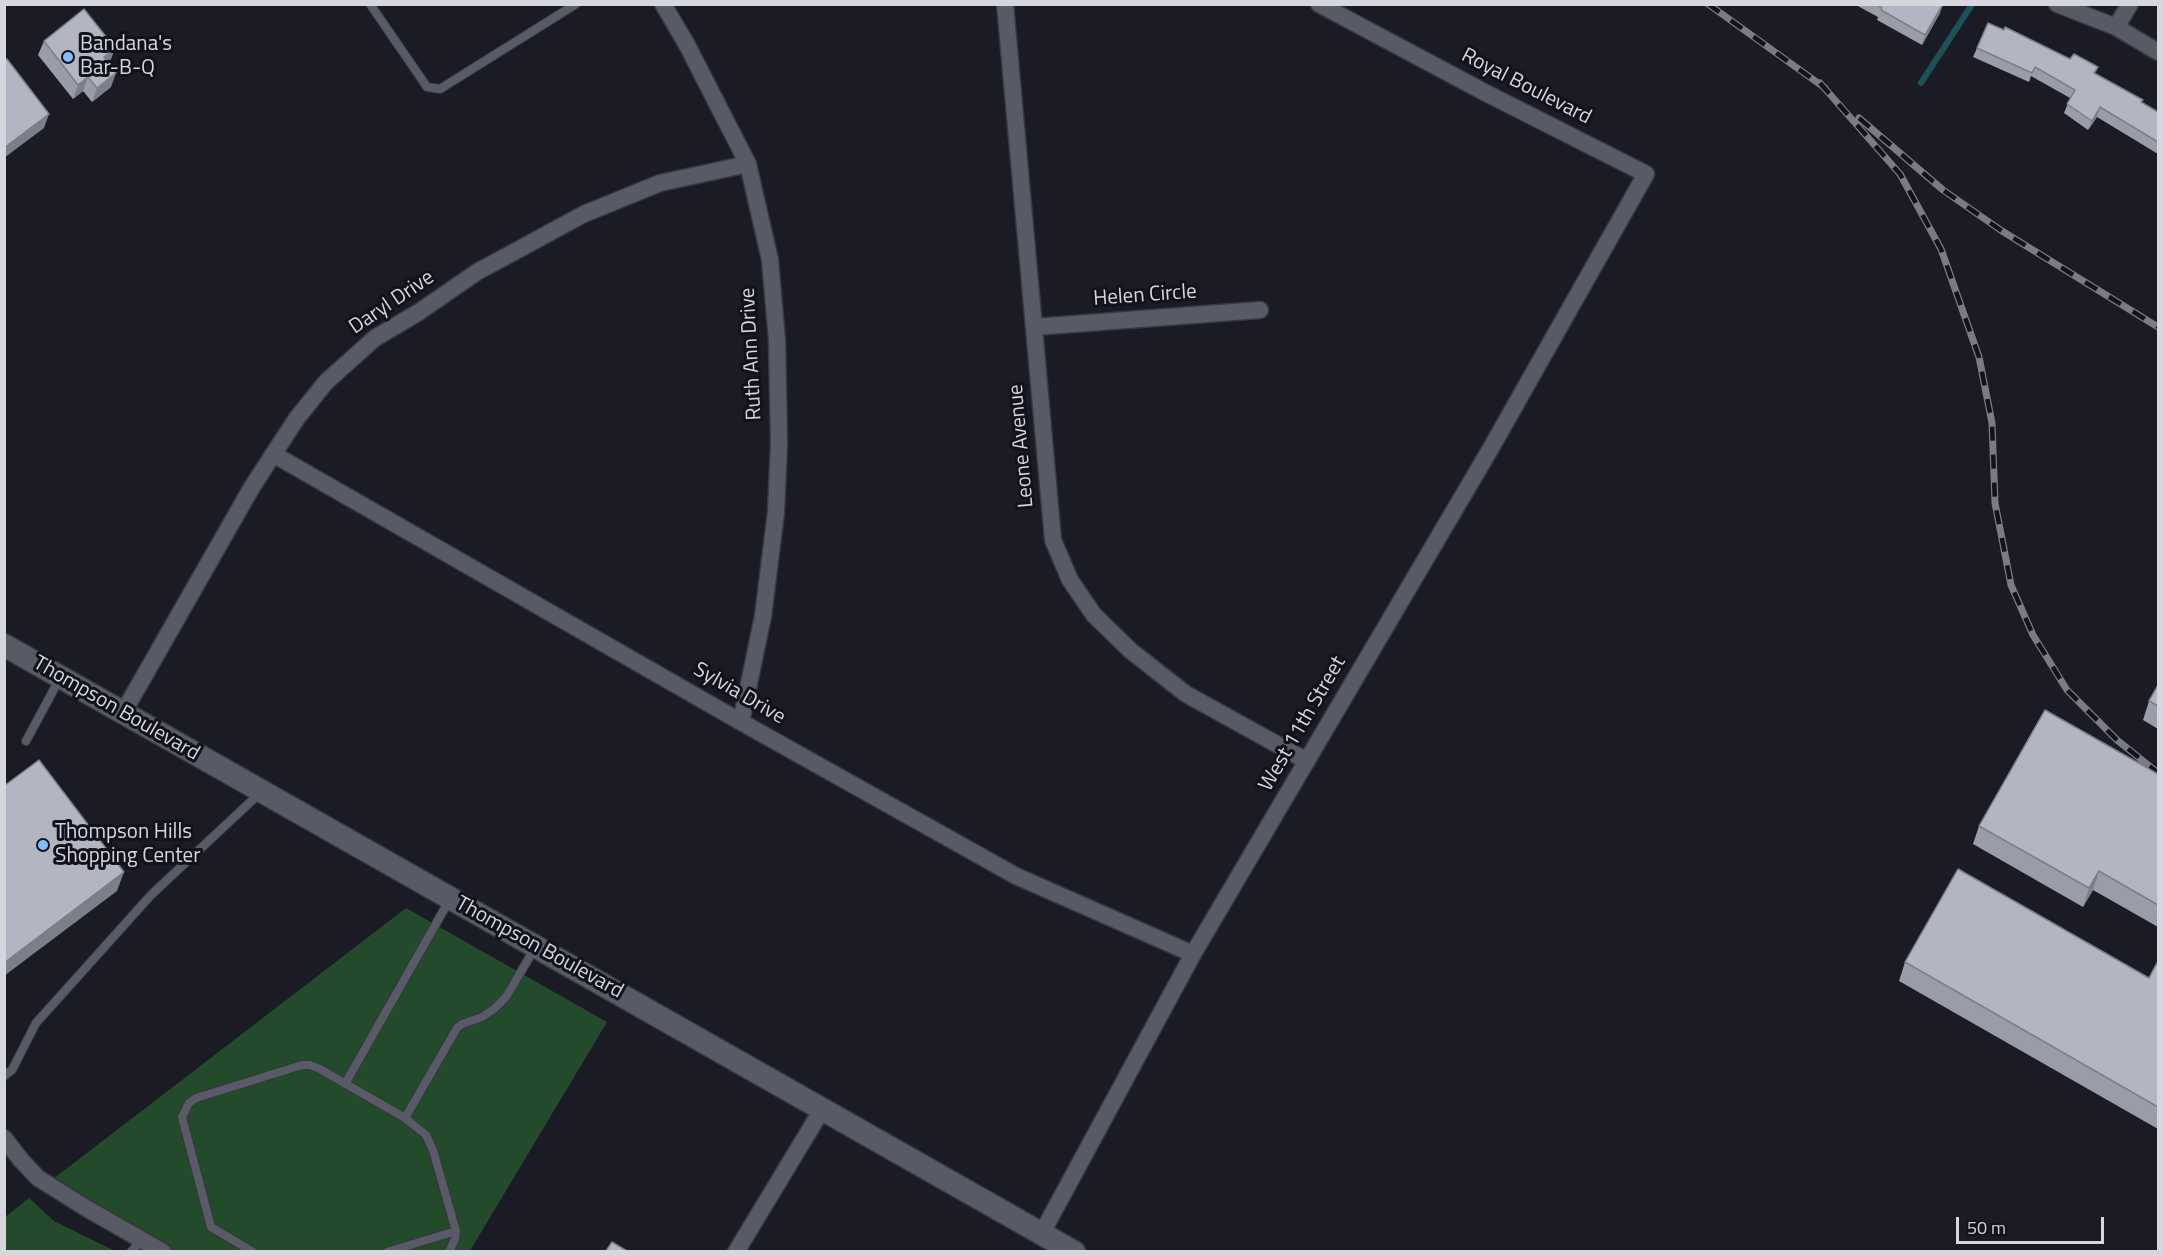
<!DOCTYPE html>
<style>
body{margin:0}
#map{position:relative;width:2163px;height:1256px;overflow:hidden;background:#1a1b25;font-family:"Titillium Web",sans-serif}
canvas{display:block}
.frame{position:absolute;inset:0;border:6px solid #d5d6de;pointer-events:none}
.scale{position:absolute;left:1956px;top:1217px;width:148px;height:27px;box-sizing:border-box;border:3px solid #d5d6de;border-top:0;padding-left:8px;font-size:18px;line-height:21px;white-space:nowrap;color:#d5d6de;-webkit-text-stroke:4px #11121c;paint-order:stroke}
</style>
<div id="map">
<canvas width="2163" height="1256"></canvas>
<div class="frame"></div>
<div class="scale">50 m</div>
</div>
<script>
const c = document.querySelector('canvas').getContext('2d');
c.lineJoin = 'round';
function fill(path, color) {
  c.fillStyle = color;
  c.fill(path, 'evenodd');
}
function toPath(rows) {
  const path = new Path2D();
  for (const r of rows) {
    path.moveTo(r[0], r[1]);
    for (let i = 2; i < r.length; i += 2) path.lineTo(r[i], r[i + 1]);
  }
  return path;
}
function stroke(path, color, width, dash) {
  c.strokeStyle = color;
  c.lineWidth = width;
  c.lineCap = dash ? 'butt' : 'round';
  c.setLineDash(dash || []);
  c.stroke(path);
}
function write(font, color, halo, rows, align = 'center') {
  c.font = font + ' "Titillium Web",sans-serif';
  c.lineWidth = 6;
  c.setLineDash([]);
  c.textBaseline = 'middle';
  c.strokeStyle = halo;
  c.fillStyle = color;
  for (const [text, x, y, turn = 0] of rows) {
    c.save();
    c.translate(x, y);
    c.rotate((+turn || 0) * Math.PI / 180);
    c.textAlign = isNaN(turn) ? turn : align;
    if (halo) c.strokeText(text, 0, 0);
    c.fillText(text, 0, 0);
    c.restore();
  }
}
fill(toPath([
 [406,908,607,1022,470,1251,172,1251,85,1201,53,1179],
 [29,1198,54,1221,115,1251,5,1251,5,1217]
]), '#224a2b');
stroke(toPath([
 [1921,83,1971,6]
]), '#1e5058', 6);
const lane = toPath([
 [370,4,427,87,440,89,576,4],
 [26,741,60,678],
 [4,1076,12,1070,36,1023,151,895,261,792],
 [345,1084,450,899],
 [405,1118,457,1028,462,1024,482,1017,494,1009,506,997,536,946],
 [131,1252,142,1240],
 [253,1252,211,1227,182,1117,189,1103,196,1098,302,1065,310,1065,320,1069,405,1118,426,1135,433,1150,456,1231,455,1239,449,1252],
 [387,1252,456,1231]
]);
const street = toPath([
 [663,4,687,45,748,164,770,260,777,340,779,443,776,512,763,616,741,722],
 [1005,4,1053,540,1070,580,1094,615,1131,651,1186,694,1307,761],
 [2057,4,2116,27,2158,52],
 [2116,27,2130,4],
 [1034,327,1260,310],
 [273,454,741,722,1016,876,1193,954],
 [123,713,252,487,297,418,326,382,375,338,419,312,477,272,584,214,660,183,748,164],
 [4,1138,21,1160,38,1178,86,1208,163,1252],
 [1042,1233,1193,954,1491,448,1646,174,1486,93,1319,4],
 [736,1252,823,1108]
]);
const secondary = toPath([
 [4,645,1074,1252]
]);
stroke(lane, '#373840', 10);
stroke(street, '#373840', 19);
stroke(secondary, '#373840', 25);
stroke(lane, '#585a66', 8);
stroke(street, '#585a66', 16);
stroke(secondary, '#585a66', 22);
const rail = toPath([
 [1708,4,1825,88],
 [1820,83,1900,174,1941,249,1979,357,1992,423,1995,503,2011,585,2033,635,2067,690,2117,740,2158,773],
 [1859,118,1943,190,2002,231,2158,327]
]);
stroke(rail, '#7a7b84', 7);
stroke(rail, '#11121c', 4.5, [14]);
fill(toPath([
 [1854,4,1917,4,1940,13,1922,45,1877,20,1878,17],
 [44,41,115,48,109,63,111,87,92,102,83,91,73,99,38,55],
 [1977,48,2070,59,2098,67,2095,73,2158,112,2158,154,2097,117,2088,130,2064,113,2070,98,2031,76,2029,82,1973,57],
 [2158,685,2158,729,2143,720,2149,701],
 [2158,774,2158,927,2093,890,2083,907,1973,844,1979,826],
 [2158,961,2158,1129,1899,981,1905,962,2149,978]
]), '#9a9ca8');
fill(toPath([
 [1943,4,1940,13,1922,45,1925,35],
 [115,48,110,62,99,71,104,57],
 [116,73,111,87,92,102,97,88],
 [88,77,83,91,73,99,78,85],
 [2100,107,2097,117,2088,130,2092,121],
 [49,114,44,128,4,158,4,148],
 [2099,871,2093,890,2083,907,2089,888],
 [124,872,117,891,4,976,4,963]
]), '#7d7f88');
const building = toPath([
 [1875,4,1917,4,1918,5,1919,4,1943,4,1925,35,1881,10,1882,8,1875,4],
 [84,9,115,48,104,57,116,73,97,88,88,77,78,85,44,41,84,9],
 [1988,23,2004,30,2005,27,2070,59,2074,54,2098,67,2094,73,2143,100,2141,102,2158,112,2158,142,2100,107,2092,121,2067,104,2075,90,2035,67,2032,73,1977,48,1988,23],
 [7,59,49,114,4,148,4,61,7,59],
 [2158,685,2158,706,2149,701,2158,685],
 [2045,710,2158,774,2158,905,2099,871,2089,888,1979,826,2045,710],
 [39,760,124,872,4,963,4,786,39,760],
 [1958,869,2149,978,2158,961,2158,1107,1905,962,1958,869],
 [612,1242,627,1251,606,1251,612,1242]
]);
fill(building, '#b3b5c3');
stroke(building, '#7d7f88', 1.5);
for (const [x, y, r, color] of [
 [68,57,6,"#83bcfb"],
 [43,845,6,"#83bcfb"]
]) {
  const dot = new Path2D();
  dot.arc(x, y, r, 0, 2 * Math.PI);
  c.fillStyle = color;
  c.fill(dot);
  stroke(dot, '#11121c', 2);
}
write('21px', '#d5d6de', '#11121c', [
 ["Bandana's",80,45],
 ["Bar-B-Q",80,69],
 ["Thompson Hills",55,833],
 ["Shopping Center",55,857]
], 'left');
write('21px', '#d5d6de', '#11121c', [
 ["Royal Boulevard",1526,87,27],
 ["Helen Circle",1145,296,-4],
 ["Daryl Drive",392,303,-34],
 ["Ruth Ann Drive",752,354,-93],
 ["Leone Avenue",1022,446,-95],
 ["Sylvia Drive",739,694,30],
 ["Thompson Boulevard",116,709,30],
 ["West 11th Street",1303,724,-60],
 ["Thompson Boulevard",539,948,29]
]);
</script>
